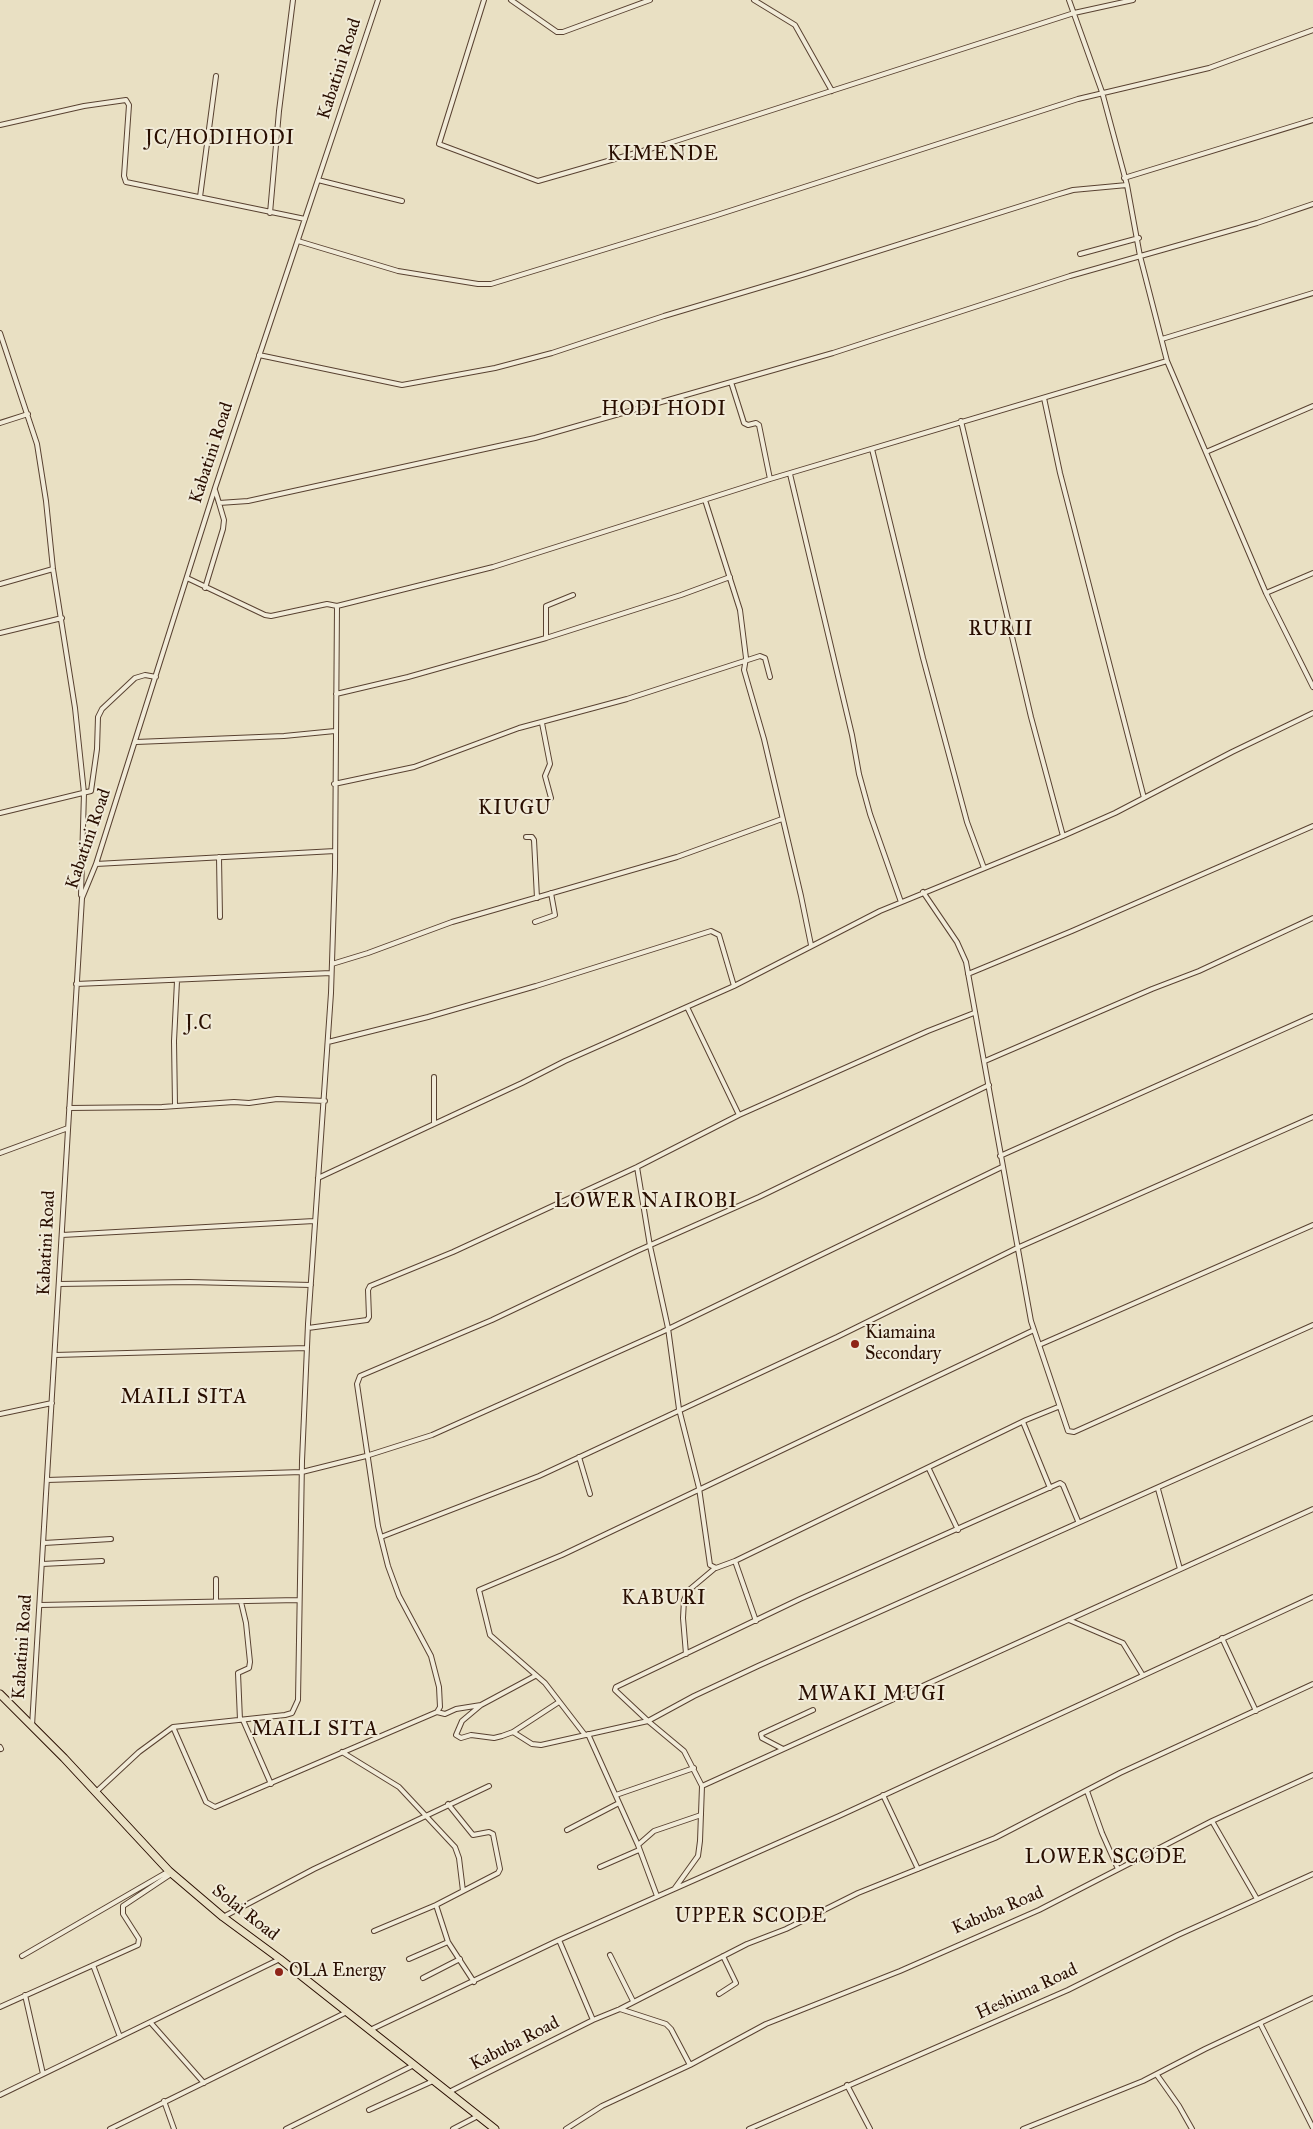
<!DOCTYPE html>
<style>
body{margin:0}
canvas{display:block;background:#e9e0c3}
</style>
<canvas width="1313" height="2129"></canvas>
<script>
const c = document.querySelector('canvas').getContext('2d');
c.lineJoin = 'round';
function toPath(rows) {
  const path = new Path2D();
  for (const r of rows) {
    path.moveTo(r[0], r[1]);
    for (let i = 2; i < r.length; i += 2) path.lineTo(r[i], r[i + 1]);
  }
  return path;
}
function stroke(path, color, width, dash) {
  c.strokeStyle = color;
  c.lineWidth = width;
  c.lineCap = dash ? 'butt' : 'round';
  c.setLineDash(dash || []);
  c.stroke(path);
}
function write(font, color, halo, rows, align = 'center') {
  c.font = font + ' "IM FELL Great Primer",serif';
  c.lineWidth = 4;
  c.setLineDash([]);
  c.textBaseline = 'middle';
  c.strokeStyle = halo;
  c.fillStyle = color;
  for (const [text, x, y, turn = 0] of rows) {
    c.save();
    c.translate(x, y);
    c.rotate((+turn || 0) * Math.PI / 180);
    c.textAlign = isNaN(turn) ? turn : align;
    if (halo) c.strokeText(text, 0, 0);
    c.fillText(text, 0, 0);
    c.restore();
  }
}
const minor = toPath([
 [484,0,439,144,538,181,660,146,1074,13,1133,0],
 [511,0,557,32,563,32,650,0],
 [754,0,795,25,832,91],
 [1069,0,1102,92,1127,185,1140,256,1167,361,1266,593,1313,687],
 [0,125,84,106,126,100,129,105,124,176,126,182,305,219],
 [1124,178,1313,120],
 [318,180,402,201],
 [200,197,216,76],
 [270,213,279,111,293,0],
 [298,241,398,271,478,284,491,284,714,216,1078,99,1209,68,1313,30],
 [1080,254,1139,238],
 [0,333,37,444,46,501,53,569,75,708,84,793,81,895],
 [1162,339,1313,293],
 [259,355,402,385,495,368,552,353,664,316,805,274,1056,195,1073,190,1127,185],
 [731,382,744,423,748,425,756,423,759,425,770,479],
 [1044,398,1060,473,1144,798],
 [961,421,1031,717,1063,836],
 [0,423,28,414],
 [872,449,923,658,967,822,984,868],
 [1206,452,1313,406],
 [790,474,852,735,859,774,870,814,901,902],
 [215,490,219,503,248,501,535,438,833,353,1070,276,1257,223,1313,204],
 [705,500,740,610,746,658,744,670,764,739,801,896,811,945],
 [187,578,265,615,271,616,327,604,337,606,493,567,770,479,1167,361],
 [0,584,53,569],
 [205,588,223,529,224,520,219,503],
 [1266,593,1313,573],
 [0,633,62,618],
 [546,638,546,606,573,595],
 [336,694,408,677,546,638,681,595,730,577],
 [542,723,550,764,545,776,551,798],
 [136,742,284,736,335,731],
 [334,784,414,767,519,728,627,699,760,656,765,658,770,677],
 [0,813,91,791,97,749,98,717,102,709,135,678,145,675,156,677],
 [526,837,532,837,534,840,537,898],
 [219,857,220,917],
 [96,864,335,851],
 [923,892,957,942,966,962,1031,1321,1068,1431,1074,1432,1313,1325],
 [535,922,555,915,551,893],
 [332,964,368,953,452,922,677,857,782,819],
 [968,974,1072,931,1313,826],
 [76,984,331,973],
 [687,1007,739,1115],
 [328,1042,428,1017,536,986,711,931,719,935,734,986],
 [985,1061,1152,989,1199,971,1313,918],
 [175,1105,174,1041,177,981],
 [69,1108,162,1107,234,1102,249,1103,277,1099,325,1101],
 [434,1124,434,1077],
 [0,1153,68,1128],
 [1000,1156,1313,1016],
 [637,1167,650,1246,668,1328,679,1409,699,1488,710,1565,716,1568,735,1561,756,1621],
 [318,1178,522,1083,565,1061,734,986,880,911,1063,836,1115,813,1232,752,1313,713],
 [62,1235,314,1221],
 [59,1284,189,1282,311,1285],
 [308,1328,367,1320,369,1317,368,1290,370,1286,453,1252,637,1167,739,1115,928,1031,974,1013],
 [1039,1345,1313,1225],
 [55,1355,307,1348],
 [0,1414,52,1403],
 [1023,1422,1050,1488],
 [579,1457,590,1494],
 [929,1469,958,1530],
 [47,1480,302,1472,366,1456,432,1435,662,1332,1002,1167],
 [1158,1489,1180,1569],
 [1078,1521,1063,1485,1060,1483,800,1599,616,1687,615,1690,648,1721,694,1696,758,1666,1313,1418],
 [381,1537,539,1476,837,1337,1017,1248,1313,1117],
 [44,1543,111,1539],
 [735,1561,1026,1420,1058,1407],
 [42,1564,102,1561],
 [216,1579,216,1600],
 [40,1605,299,1600],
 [1069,1620,1123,1643,1142,1674],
 [1222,1638,1256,1711],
 [686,1654,683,1618,684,1600,689,1590,714,1569],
 [481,1705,462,1721,456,1735,461,1738,471,1735,494,1738,502,1736,513,1732,559,1702],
 [437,1712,445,1714,456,1709,481,1705,535,1676],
 [240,1720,238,1673,249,1668,250,1662,246,1623,241,1602],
 [243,1720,271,1784],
 [32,1726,82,898,96,864,215,488,378,0],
 [173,1727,206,1802,215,1807,437,1712,440,1707,439,1687,431,1656,399,1596,388,1566,378,1526,357,1384,360,1376,492,1320,637,1251,759,1197,989,1085],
 [513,1732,532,1744,541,1745,648,1721,684,1751,702,1786,700,1841,698,1856,675,1888],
 [588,1734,638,1845,657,1896],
 [585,1735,545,1683,490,1635,479,1590,562,1555,1034,1330],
 [0,1747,1,1749],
 [783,1749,762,1738,761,1734,813,1710],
 [342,1752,399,1787,455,1847,459,1858,463,1891],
 [702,1786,1313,1509],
 [1087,1791,1102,1833,1118,1869],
 [96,1792,139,1752,173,1727,285,1715,292,1713,298,1700,302,1461,308,1324,331,993,335,869,337,606],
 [616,1795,694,1768],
 [883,1795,918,1869],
 [1212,1821,1257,1899],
 [567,1830,619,1803],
 [638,1845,654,1831,701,1815],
 [600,1867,639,1850],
 [436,1905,448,1942,474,1982],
 [223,1917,314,1869,489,1786],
 [374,1931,436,1905,498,1873,500,1869,493,1834,489,1832,473,1835,448,1804],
 [559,1940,593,2020],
 [610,1955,633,2001],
 [22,1956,169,1871],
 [409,1959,448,1942],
 [93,1965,120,2037],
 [423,1978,460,1959],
 [719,1994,736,1983,723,1956],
 [25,1995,43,2074],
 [0,2007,138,1945,139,1939,123,1914,123,1906,171,1874],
 [620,2009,666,2024,671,2029,690,2065],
 [151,2023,204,2083],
 [1260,2023,1313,2128],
 [370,2030,559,1940,839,1816,1313,1597],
 [1157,2075,1179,2106,1192,2129],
 [847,2085,870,2129],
 [449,2092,593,2020,620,2009,747,1944,786,1929,858,1893,995,1838,1120,1773,1313,1684],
 [0,2095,280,1959],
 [164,2101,174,2129],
 [369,2110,433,2081],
 [110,2129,345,2013],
 [286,2129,412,2066],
 [453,2129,478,2116],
 [566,2129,602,2106,690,2065,766,2024,900,1971,1039,1910,1212,1821,1313,1775],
 [749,2129,1068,1990,1178,1935,1313,1874],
 [1023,2129,1143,2081,1205,2049,1313,1998]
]);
const trunk = toPath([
 [0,1694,64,1758,169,1871,223,1917,280,1959,495,2129]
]);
stroke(minor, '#594231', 6);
stroke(trunk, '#290e00', 9);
stroke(minor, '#f1ebd8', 4);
stroke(trunk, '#e9e0c3', 7);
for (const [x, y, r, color] of [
 [855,1344,5,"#8f2418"],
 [279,1972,5,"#8f2418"]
]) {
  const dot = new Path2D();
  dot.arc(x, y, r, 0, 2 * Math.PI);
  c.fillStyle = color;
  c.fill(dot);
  stroke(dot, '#f1ebd8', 2);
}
write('18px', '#290e00', '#f1ebd8', [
 ["Kabatini Road",340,69,-72],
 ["Kabatini Road",212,453,-72],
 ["Kabatini Road",89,839,-71],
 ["Kabatini Road",47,1243,-87],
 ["Kabatini Road",23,1647,-86],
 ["Kabuba Road",998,1911,-23],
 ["Solai Road",245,1913,38],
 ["Heshima Road",1027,1992,-25],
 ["Kabuba Road",515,2044,-27]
]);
write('18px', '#290e00', '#f1ebd8', [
 ["Kiamaina",865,1334],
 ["Secondary",865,1355],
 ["OLA Energy",289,1972]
], 'left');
c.letterSpacing = '1px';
write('20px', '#290e00', '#f1ebd8', [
 ["JC/HODIHODI",220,139],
 ["KIMENDE",663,155],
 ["HODI HODI",664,410],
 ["RURII",1001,630],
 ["KIUGU",515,809],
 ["J.C",199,1024],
 ["LOWER NAIROBI",646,1202],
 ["MAILI SITA",184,1398],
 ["KABURI",664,1599],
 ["MWAKI MUGI",872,1695],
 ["MAILI SITA",315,1730],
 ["LOWER SCODE",1106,1858],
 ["UPPER SCODE",751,1917]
]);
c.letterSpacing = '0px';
</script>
